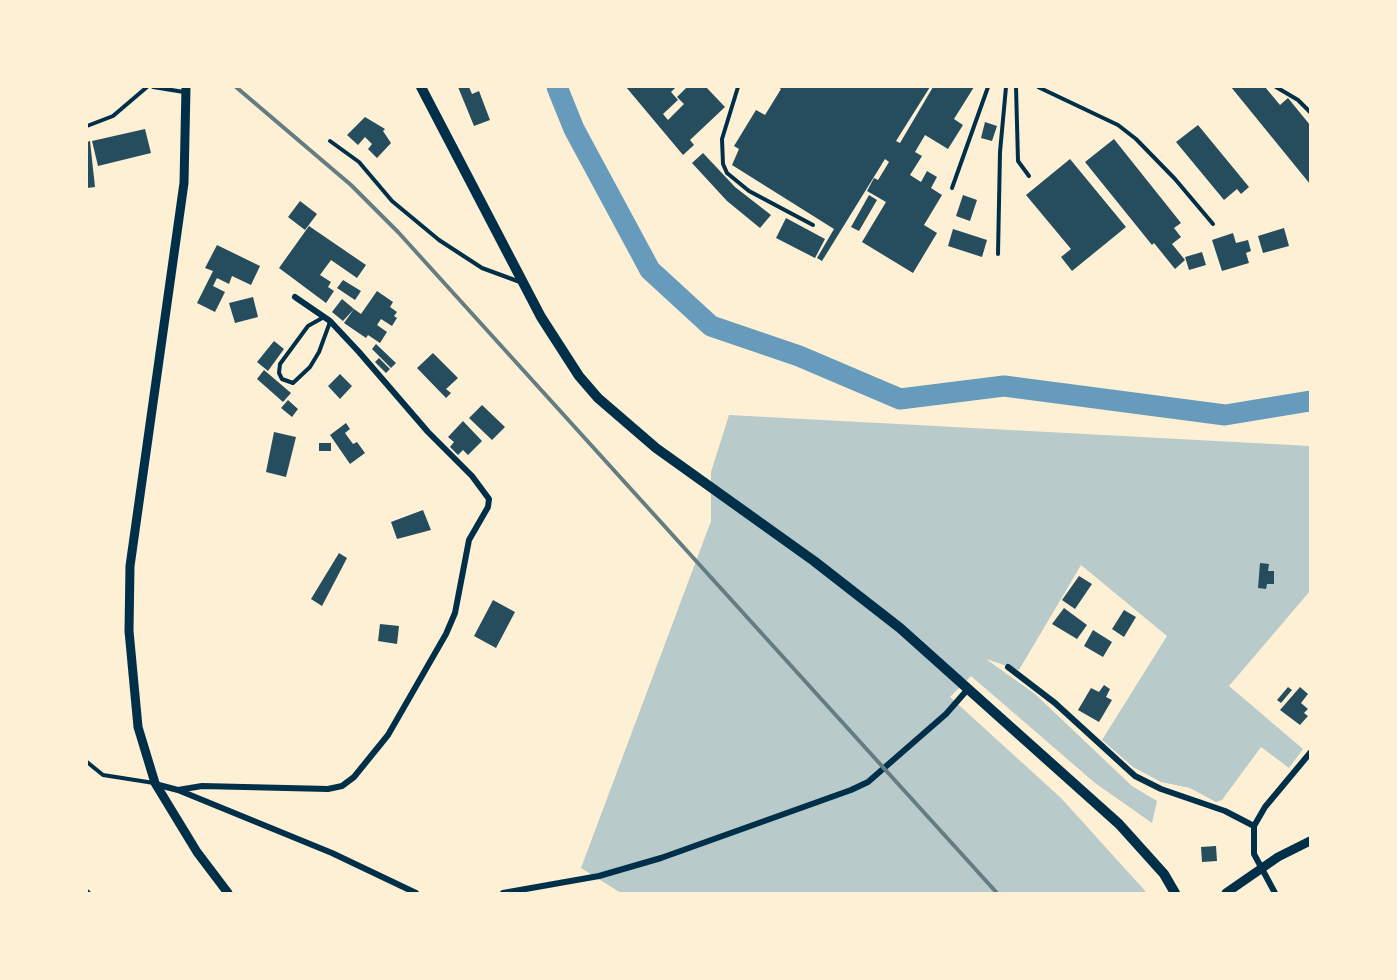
<!DOCTYPE html>
<style>
body{margin:0}
#map{position:relative;width:1397px;height:980px;overflow:hidden;background:#fdf0d5;font-family:"Roboto Condensed",sans-serif}
canvas{display:block}
.frame{position:absolute;inset:0;border:88px solid #fdf0d5;pointer-events:none}
</style>
<div id="map">
<canvas width="1397" height="980"></canvas>
<div class="frame"></div>
</div>
<script>
const c = document.querySelector('canvas').getContext('2d');
c.lineJoin = 'round';
function fill(path, color) {
  c.fillStyle = color;
  c.fill(path, 'evenodd');
}
function toPath(rows) {
  const path = new Path2D();
  for (const r of rows) {
    path.moveTo(r[0], r[1]);
    for (let i = 2; i < r.length; i += 2) path.lineTo(r[i], r[i + 1]);
  }
  return path;
}
function stroke(path, color, width, dash) {
  c.strokeStyle = color;
  c.lineWidth = width;
  c.lineCap = dash ? 'butt' : 'round';
  c.setLineDash(dash || []);
  c.stroke(path);
}
fill(toPath([
 [729,415,1310,446,1310,591,1229,686,1303,749,1289,768,1261,747,1222,800,1216,802,1190,788,1161,782,1133,767,1102,740,1167,636,1081,565,1019,670,986,659,1035,694,1132,786,1157,801,1152,823,1095,783,971,676,950,697,1061,798,1147,893,621,893,581,868,711,521,711,472]
]), '#b9caca');
stroke(toPath([
 [557,87,574,129,650,270,711,326,799,356,900,399,1004,386,1225,415,1310,401]
]), '#669bbc', 21);
fill(toPath([
 [458,87,469,87,472,94,479,91,490,120,474,126],
 [626,87,676,87,671,92,678,100,663,114,668,120,684,104,677,97,687,87,706,87,725,107,690,140,694,145,683,155],
 [778,87,930,87,896,141,900,143,933,87,974,87,954,119,963,125,948,149,925,135,915,152,922,156,910,175,921,182,927,171,937,177,931,188,942,195,924,225,937,233,913,273,862,242,886,202,867,191,874,178,878,180,889,162,885,159,822,261,817,258,834,229,732,165,739,149,734,146,756,110,765,115,781,89],
 [1231,87,1265,87,1280,105,1288,98,1310,125,1310,184],
 [365,117,385,129,383,131,391,143,377,158,368,149,372,144,365,137,358,145,347,135],
 [985,122,997,126,992,141,981,138],
 [1198,125,1249,187,1241,194,1237,189,1224,200,1176,142],
 [145,129,151,153,98,166,92,141],
 [1114,139,1181,223,1174,228,1181,237,1172,244,1185,260,1175,269,1154,243,1152,245,1085,162],
 [90,141,95,187,87,188,87,142],
 [703,153,735,187,771,215,760,228,727,201,692,163],
 [1070,159,1126,227,1072,271,1061,257,1071,249,1026,195],
 [869,195,877,200,859,231,851,227],
 [963,195,977,200,970,221,956,216],
 [300,201,317,214,305,230,288,217],
 [786,218,825,239,815,258,776,238],
 [309,226,366,265,357,278,331,260,320,275,331,282,328,287,334,291,326,303,279,268],
 [1284,228,1289,246,1263,253,1258,236],
 [953,229,987,240,982,257,948,246],
 [1233,233,1236,243,1248,240,1251,251,1246,253,1249,263,1222,271,1212,240],
 [217,245,260,266,251,285,232,276,229,284,217,278,213,286,225,292,215,312,197,303,213,271,205,268],
 [1202,252,1206,265,1189,270,1185,257],
 [343,280,361,291,355,300,337,288],
 [377,291,393,302,390,307,397,312,394,316,397,318,392,326,381,319,377,325,387,332,380,343,368,335,366,338,344,323,354,309,361,314],
 [253,297,258,317,235,323,229,303],
 [342,299,354,309,343,321,332,312],
 [274,341,284,349,268,371,257,362],
 [376,344,396,363,391,368,372,349],
 [433,353,458,378,446,389,451,393,446,398,417,368],
 [379,358,390,369,386,373,375,362],
 [264,370,291,393,283,402,257,379],
 [340,374,352,386,340,399,328,386],
 [288,400,298,409,292,417,281,408],
 [482,405,505,427,492,440,469,418],
 [463,421,482,441,468,455,463,450,458,455,450,447,454,442,448,437],
 [346,423,350,429,345,433,353,444,357,442,365,453,350,464,330,435],
 [274,432,296,437,286,477,266,472],
 [319,443,331,443,331,451,319,451],
 [423,510,431,530,397,539,391,522],
 [339,553,347,558,322,606,311,599],
 [1260,563,1269,564,1268,571,1274,571,1274,584,1267,584,1266,589,1258,588],
 [1079,576,1092,584,1075,609,1062,600],
 [493,600,515,612,496,648,474,636],
 [1064,608,1087,625,1077,639,1052,624],
 [1124,610,1136,617,1124,637,1112,629],
 [380,624,399,626,397,644,378,641],
 [1093,630,1112,642,1103,657,1084,646],
 [1104,685,1110,689,1106,697,1112,700,1099,722,1078,710,1091,688,1099,692],
 [1288,687,1292,690,1281,703,1277,700],
 [1300,687,1308,694,1301,703,1308,709,1304,713,1308,716,1300,725,1280,710],
 [1216,846,1217,861,1202,862,1201,847]
]), '#264d5e');
stroke(toPath([
 [153,87,184,92],
 [738,87,722,139,723,164,727,173,749,191,813,225],
 [1016,87,1018,161,1029,176],
 [1038,87,1118,125,1136,139,1175,179,1213,224],
 [1276,87,1298,100,1310,112],
 [87,126,113,116,147,87],
 [330,141,359,162,392,201,439,240,482,268,520,282],
 [952,188,988,87],
 [998,254,1000,152,1006,87],
 [324,317,308,326,280,364,279,373,282,379,293,383,310,367,319,352,330,322],
 [87,762,103,775,154,783],
 [87,891,89,893]
]), '#003049', 4);
stroke(toPath([
 [1008,667,1055,703,1135,776,1161,789,1225,811,1254,826],
 [155,784,178,790,332,853,416,893],
 [178,790,202,786,328,789,342,786,354,777,388,735,446,634,455,613,469,540,488,507,489,499,472,476,428,432,359,352,330,321,295,297],
 [503,893,599,876,661,858,851,790,868,782,946,714,968,689],
 [1275,893,1254,854,1254,826,1265,807,1310,753]
]), '#003049', 6);
stroke(toPath([
 [186,87,184,183,130,566,129,631,138,727,155,783,197,852,228,893],
 [1226,893,1278,857,1310,841]
]), '#003049', 9);
stroke(toPath([
 [421,87,541,317,579,376,598,398,656,448,814,561,900,628,1119,824,1164,874,1175,893]
]), '#003049', 10);
stroke(toPath([
 [236,87,351,185,398,232,997,893]
]), '#657d81', 4);
</script>
